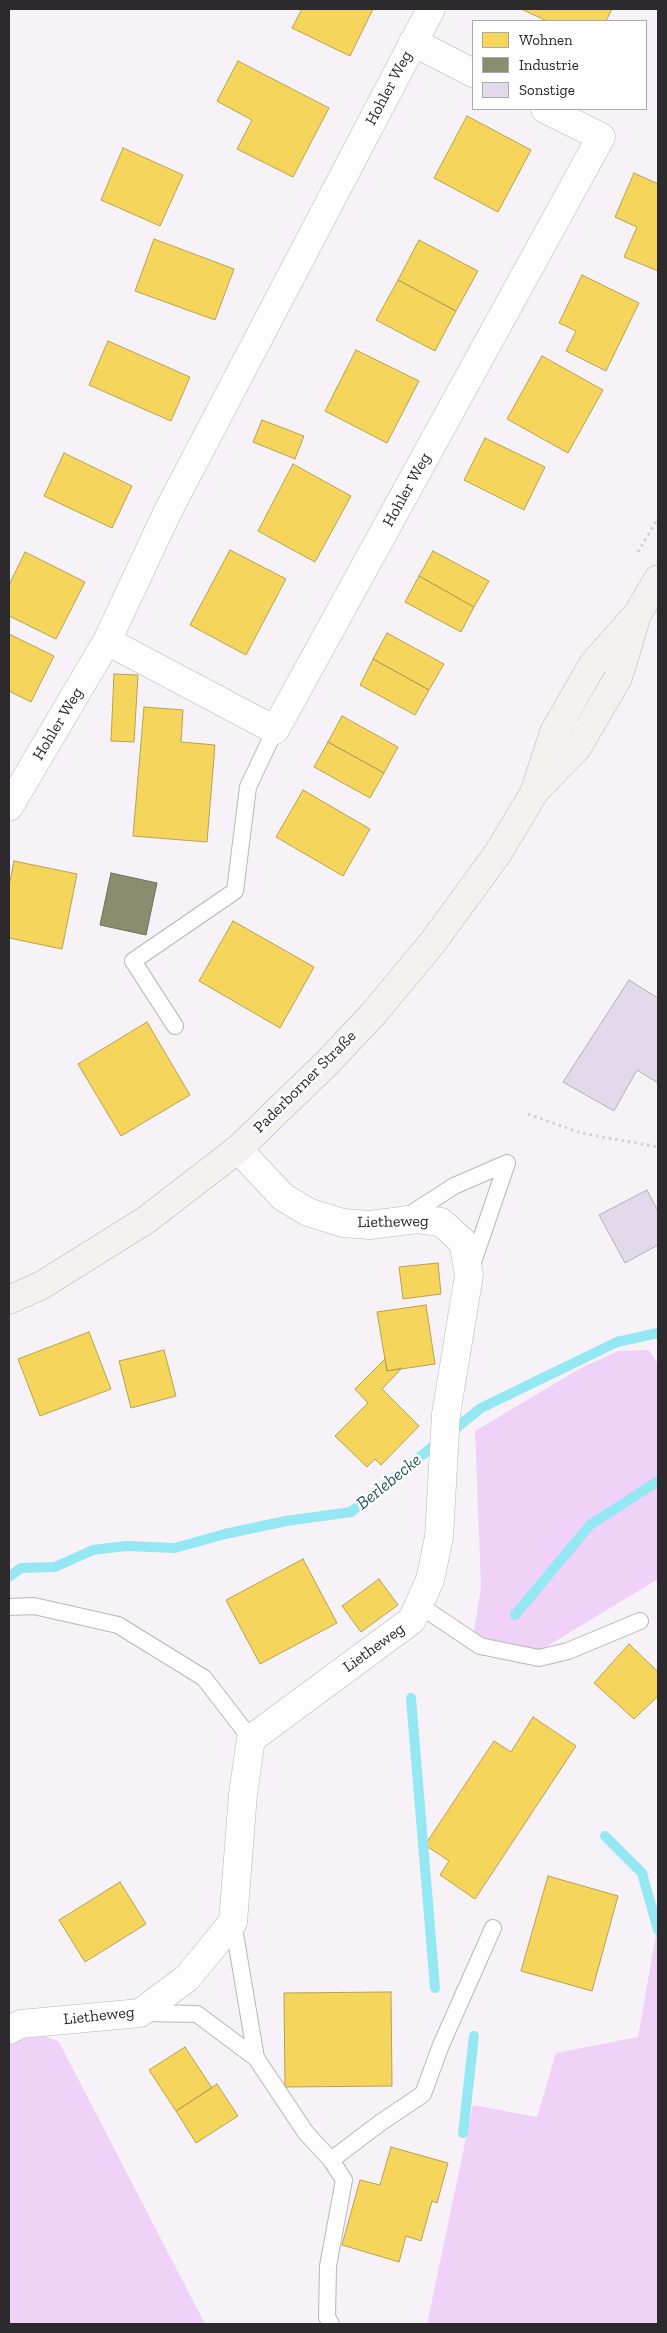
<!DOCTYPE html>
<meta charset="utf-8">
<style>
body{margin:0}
#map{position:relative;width:667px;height:2333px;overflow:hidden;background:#f6f2f7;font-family:"Zilla Slab",serif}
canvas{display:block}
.frame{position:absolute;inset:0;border:10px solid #2c2a2d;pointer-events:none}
.legend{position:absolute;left:472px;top:20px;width:175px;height:90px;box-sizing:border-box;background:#fff;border:1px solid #abaaab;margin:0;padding:6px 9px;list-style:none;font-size:15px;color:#2c2a2d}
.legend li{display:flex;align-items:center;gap:10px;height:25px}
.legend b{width:25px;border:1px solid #abaaab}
</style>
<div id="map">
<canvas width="667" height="2333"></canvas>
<div class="frame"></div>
<ul class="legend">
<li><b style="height:14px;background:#f6d55c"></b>Wohnen</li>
<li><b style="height:14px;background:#8c8c6e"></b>Industrie</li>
<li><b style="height:14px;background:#e2d9ea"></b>Sonstige</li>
</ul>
</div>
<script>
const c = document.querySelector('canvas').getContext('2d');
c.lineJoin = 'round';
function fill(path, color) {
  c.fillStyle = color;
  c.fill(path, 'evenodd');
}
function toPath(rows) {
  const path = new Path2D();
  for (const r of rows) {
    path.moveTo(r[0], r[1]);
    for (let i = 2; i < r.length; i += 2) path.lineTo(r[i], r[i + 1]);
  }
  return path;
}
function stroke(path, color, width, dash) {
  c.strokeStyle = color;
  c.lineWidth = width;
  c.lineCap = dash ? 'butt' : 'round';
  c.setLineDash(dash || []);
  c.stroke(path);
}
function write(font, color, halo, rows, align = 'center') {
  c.font = font + ' "Zilla Slab",serif';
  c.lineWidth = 5;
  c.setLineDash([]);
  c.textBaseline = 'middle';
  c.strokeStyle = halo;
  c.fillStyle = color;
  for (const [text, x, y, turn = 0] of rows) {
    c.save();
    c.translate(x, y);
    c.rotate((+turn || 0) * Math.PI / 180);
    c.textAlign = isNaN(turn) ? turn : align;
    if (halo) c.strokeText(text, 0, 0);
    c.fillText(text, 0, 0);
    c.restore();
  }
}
fill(toPath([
 [649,1350,658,1364,658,1579,541,1650,471,1650,481,1587,475,1431,579,1369,618,1351],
 [658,1923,658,2324,427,2324,473,2105,537,2117,556,2053,638,2037],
 [34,2032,59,2042,205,2324,9,2324,9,2043]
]), '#f0d2f8');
const homes = toPath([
 [302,9,373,9,350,56,292,28,302,9],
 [521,9,612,9,606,21,547,21,521,9],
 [238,61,329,108,293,177,237,149,252,120,217,101,238,61],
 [467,116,531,150,498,212,434,178,467,116],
 [123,148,183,175,160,226,101,200,123,148],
 [634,173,658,184,658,271,624,257,637,227,615,217,634,173],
 [154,239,234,269,215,320,135,291,154,239],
 [419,240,478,271,456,311,398,280,419,240],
 [582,275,639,303,606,371,566,351,576,331,559,323,582,275],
 [398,280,456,311,435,351,376,320,398,280],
 [108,341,190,377,171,421,89,385,108,341],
 [356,350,419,381,387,443,325,411,356,350],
 [542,356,603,390,568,453,507,419,542,356],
 [262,420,304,436,295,459,253,442,262,420],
 [485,438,545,467,524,510,464,480,485,438],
 [64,453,132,486,112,528,44,496,64,453],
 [293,464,351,496,315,562,258,531,293,464],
 [230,550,286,579,246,655,190,625,230,550],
 [433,551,489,581,474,607,419,576,433,551],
 [25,552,85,582,56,639,9,616,9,585,25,552],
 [419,576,474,607,461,632,405,602,419,576],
 [387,633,444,664,429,690,373,659,387,633],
 [9,634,54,656,31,702,9,691,9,634],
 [373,659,429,690,415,715,360,685,373,659],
 [114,674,138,675,134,742,111,741,114,674],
 [144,707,183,710,181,742,215,745,207,842,133,836,144,707],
 [342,716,398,747,384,773,328,742,342,716],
 [328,742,384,773,370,798,314,767,328,742],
 [303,790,370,829,343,876,276,837,303,790],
 [14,861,77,874,62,949,9,938,9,886,14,861],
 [233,921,314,967,280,1028,199,981,233,921],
 [147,1022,190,1095,121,1136,78,1064,147,1022],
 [438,1263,441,1294,403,1299,399,1267,438,1263],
 [426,1305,435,1364,387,1371,377,1312,426,1305],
 [89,1332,111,1389,40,1416,18,1359,89,1332],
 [164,1350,176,1396,131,1408,119,1361,164,1350],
 [385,1359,387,1371,402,1368,382,1389,419,1426,381,1465,375,1459,367,1467,335,1436,368,1403,355,1389,385,1359],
 [303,1559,337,1623,260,1664,226,1600,303,1559],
 [379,1579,398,1605,361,1632,342,1606,379,1579],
 [629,1644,658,1672,658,1696,634,1719,594,1683,629,1644],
 [533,1717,576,1746,475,1899,440,1875,449,1861,425,1845,494,1741,511,1752,533,1717],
 [548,1876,618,1896,592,1991,521,1971,548,1876],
 [120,1882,146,1924,85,1962,59,1920,120,1882],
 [391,1992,392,2086,285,2087,284,1993,391,1992],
 [185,2047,212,2088,176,2111,149,2070,185,2047],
 [217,2084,238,2116,196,2143,176,2111,217,2084],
 [391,2147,448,2163,437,2203,432,2201,421,2241,406,2236,399,2262,342,2245,360,2180,380,2185,391,2147]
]);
fill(homes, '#f6d55c');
stroke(homes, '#b9a24e', 1);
const industry = toPath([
 [111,873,157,883,146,935,100,925,111,873]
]);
fill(industry, '#8c8c6e');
stroke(industry, '#6f6f5a', 1);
stroke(toPath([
 [9,1577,21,1568,55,1567,93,1550,126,1546,175,1548,225,1534,286,1521,351,1512,481,1408,617,1342,658,1333],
 [515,1615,590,1525,658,1481],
 [411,1698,435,1988],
 [605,1836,642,1873,658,1930],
 [463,2133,474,2036]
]), '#93e8f3', 10);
const building = toPath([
 [629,980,658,998,658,1083,637,1070,614,1111,563,1082,629,980],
 [647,1190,658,1211,658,1245,625,1263,599,1215,647,1190]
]);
fill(building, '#e2d9ea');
stroke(building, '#b3b1b4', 1);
const service = toPath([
 [175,1026,133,961,235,891,248,787,275,730],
 [406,1217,454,1186,507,1163],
 [472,1265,507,1163],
 [419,1605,480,1646,539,1658,568,1651,640,1621],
 [9,1607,34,1606,118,1625,204,1678,251,1739],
 [233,1922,256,2058,306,2133,331,2160,380,2123,423,2094,441,2045,493,1928],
 [142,2013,197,2014,256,2058],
 [331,2160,344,2180,328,2266,327,2317,331,2324]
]);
const minor = toPath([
 [413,42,473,73],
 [107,641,275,730,601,137,545,109],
 [9,807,107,641,168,511,431,9],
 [9,2030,21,2024,140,2013,187,1978,233,1922,243,1794,251,1739,412,1620,430,1580,439,1537,446,1414,469,1275,463,1242,441,1222,417,1219,370,1225,343,1223,308,1212,283,1197,238,1149]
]);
const secondary = toPath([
 [539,787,577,748,618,678,635,622],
 [9,1300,42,1285,146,1220,238,1149,327,1063,374,1013,433,942,498,853,534,793,554,732,593,664,638,613,658,579]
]);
stroke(service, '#b9b7ba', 18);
stroke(minor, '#b9b7ba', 29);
stroke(secondary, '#b9b7ba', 29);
stroke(toPath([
 [638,552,658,518],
 [528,1114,581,1133,658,1147],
 [9,1575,14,1579]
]), '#d3d1d3', 3, [2.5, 4]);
stroke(service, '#fefdfe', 16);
stroke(minor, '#fefdfe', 28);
stroke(secondary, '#f3f2ef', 28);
write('16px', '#2c2a2d', '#fff', [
 ["Hohler Weg",389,88,-62],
 ["Hohler Weg",407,490,-61],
 ["Hohler Weg",58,724,-59],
 ["Paderborner Straße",305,1082,-45],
 ["Lietheweg",393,1222,-1],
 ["Lietheweg",374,1648,-36],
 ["Lietheweg",99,2016,-6]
]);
write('italic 18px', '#24595f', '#fff', [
 ["Berlebecke",389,1482,-39]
]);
</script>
